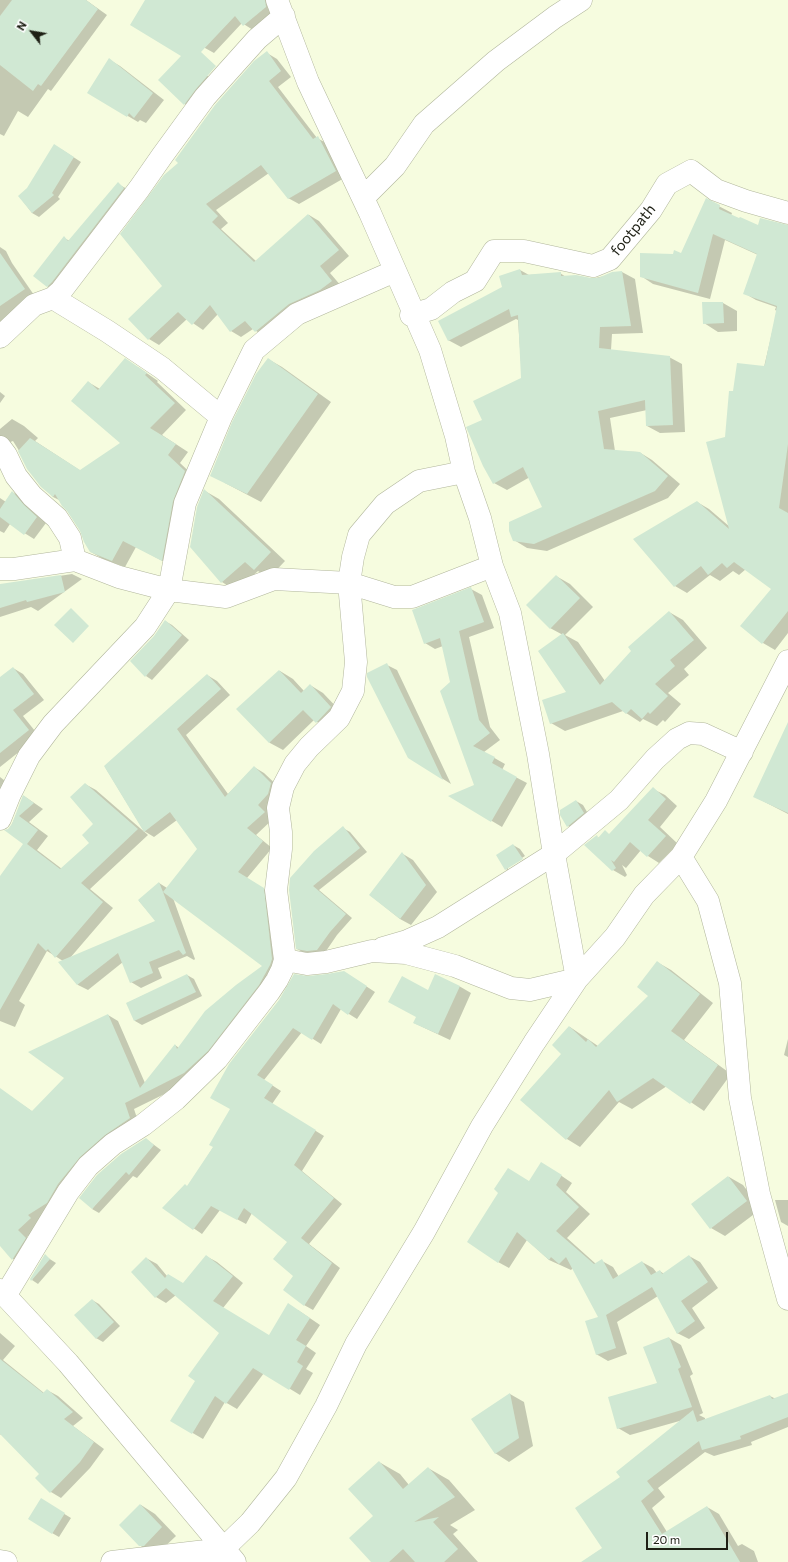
<!DOCTYPE html>
<style>
body{margin:0}
#map{position:relative;width:788px;height:1562px;overflow:hidden;background:#f6fcdf;font-family:Commissioner,sans-serif}
canvas{display:block}
.north{position:absolute;left:12px;top:12px;width:40px;height:40px;-webkit-text-stroke:3px #fff;paint-order:stroke;rotate:301deg;font-size:11px;font-weight:700;line-height:16px;text-align:center;color:#1e2015}
.north::after{content:'';display:block;margin:auto;width:14px;height:18px;background:#1e2015;clip-path:polygon(50% 0,100% 100%,50% 72%,0 100%)}
.scale{position:absolute;left:646px;top:1532px;width:82px;height:18px;box-sizing:border-box;border:2px solid #1e2015;border-top:0;padding-left:5px;font-size:12px;line-height:14px;white-space:nowrap;color:#1e2015;-webkit-text-stroke:3px #fff;paint-order:stroke}
</style>
<div id="map">
<canvas width="788" height="1562"></canvas>
<div class="north">N</div>
<div class="scale">20 m</div>
</div>
<script>
const c = document.querySelector('canvas').getContext('2d');
c.lineJoin = 'round';
function fill(path, color) {
  c.fillStyle = color;
  c.fill(path, 'evenodd');
}
function toPath(rows) {
  const path = new Path2D();
  for (const r of rows) {
    path.moveTo(r[0], r[1]);
    for (let i = 2; i < r.length; i += 2) path.lineTo(r[i], r[i + 1]);
  }
  return path;
}
function stroke(path, color, width, dash) {
  c.strokeStyle = color;
  c.lineWidth = width;
  c.lineCap = dash ? 'butt' : 'round';
  c.setLineDash(dash || []);
  c.stroke(path);
}
function write(font, color, halo, rows, align = 'center') {
  c.font = font + ' Commissioner,sans-serif';
  c.lineWidth = 3;
  c.setLineDash([]);
  c.textBaseline = 'middle';
  c.strokeStyle = halo;
  c.fillStyle = color;
  for (const [text, x, y, turn = 0] of rows) {
    c.save();
    c.translate(x, y);
    c.rotate((+turn || 0) * Math.PI / 180);
    c.textAlign = isNaN(turn) ? turn : align;
    if (halo) c.strokeText(text, 0, 0);
    c.fillText(text, 0, 0);
    c.restore();
  }
}
fill(toPath([
 [0,0,86,0,107,15,51,91,48,89,28,117,18,111,4,136,0,134],
 [157,0,267,0,275,12,253,30,242,23,214,53,205,48],
 [267,53,277,59,291,77,278,87,317,138,328,144,346,177,299,204,288,198,269,173,216,210,228,223,221,229,257,262,309,215,319,221,349,256,330,273,342,287,267,338,253,329,241,337,231,331,218,314,203,330,187,319,159,345,149,339,164,286,180,163],
 [110,60,120,66,164,100,146,123,140,120,138,122,89,93],
 [187,63,214,80,191,108,185,104],
 [61,149,81,162,58,197,60,199,39,217,32,213,19,196,28,189],
 [118,184,129,190,58,292,47,286,64,238,70,241],
 [707,200,732,213,731,216,759,226,788,226,788,633,775,650,763,643,772,588,746,569,739,575,733,571,720,581,710,575,687,593,675,586,635,539,697,502,709,509,730,527,726,438,734,392,764,367,777,311,775,310,776,307,756,300,744,293,758,255,725,240,710,299,653,284,641,276,674,255,682,254],
 [0,247,6,251,12,263,34,295,0,334],
 [520,270,529,275,560,273,566,277,591,279,622,272,635,279,643,333,612,334,611,350,669,357,682,364,685,432,660,433,647,426,647,410,610,418,615,451,639,452,652,460,680,484,668,498,547,551,527,548,514,540,544,507,530,477,507,490,494,483,484,420,522,379,518,320,516,319,461,347,448,340,503,288],
 [703,303,723,303,737,311,737,331,718,332,704,323],
 [268,359,282,367,331,402,261,502,225,483],
 [138,367,158,381,157,382,186,410,162,435,188,452,180,463,197,479,174,567,136,547,125,567,103,559,91,552,81,531,61,501,53,497,28,469,18,449,13,441,5,444,0,441,0,429,12,419,24,426,38,438,35,441,81,471,122,443,88,382,100,389],
 [0,392,5,396,0,403],
 [205,491,219,499,285,561,269,578,258,571,236,591,222,582,191,547],
 [12,492,21,497,33,512,46,523,34,539,10,524,4,533,0,531,0,498,6,502],
 [72,574,82,579,38,611,31,607,0,617,0,585],
 [556,576,570,584,593,607,565,635,578,642,605,681,669,612,683,620,707,648,684,669,689,675,668,693,681,704,665,722,663,720,657,726,643,719,640,722,623,711,565,731,551,723,568,692,563,635,550,628],
 [471,589,482,595,494,628,469,637,490,727,500,740,484,752,505,764,502,770,527,783,502,827,450,796,475,786,443,646,435,649,425,643],
 [165,621,172,625,189,640,152,680,146,676],
 [387,665,397,670,451,784,408,757],
 [13,668,23,674,44,700,23,716,39,736,0,767,0,678],
 [280,671,293,679,304,691,310,685,323,693,344,715,330,730,314,720,283,750,270,743,237,709],
 [207,675,217,681,230,695,186,735,228,794,254,767,264,773,281,789,274,818,256,835,272,848,247,878,273,895,282,965,195,1079,134,1109,139,1124,57,1208,37,1221,40,1224,27,1237,35,1244,23,1264,13,1259,0,1245,0,1089,33,1112,65,1078,108,1015,118,1021,145,1083,175,1045,179,1048,264,966,173,898,195,959,194,960,187,956,158,968,162,978,141,988,131,982,123,962,88,990,78,985,60,962,63,961,47,951,19,1001,25,1005,15,1027,0,1021,0,877,24,844,9,829,12,824,24,796,43,809,29,822,48,836,37,850,62,869,90,843,95,824,85,784,96,790,148,835,90,889,113,908,70,958,157,922,139,901,159,883,167,888,199,849,177,820,154,837,144,831,105,767],
 [788,729,788,814,755,797],
 [0,777,13,787,0,809],
 [653,789,665,795,677,806,660,827,678,844,659,863,648,856,641,850,626,868,622,865,627,875,625,877,613,870,597,836,599,838,605,832,610,835],
 [576,801,583,805,590,817,575,830,568,826],
 [343,828,350,832,367,852,319,890,352,918,337,935,324,954,304,953,297,949,290,890],
 [513,845,520,849,525,856,508,867,508,870,526,858,529,863,513,873,506,869],
 [403,854,413,860,437,892,411,925,400,919,370,895],
 [657,962,671,970,713,1003,684,1040,731,1074,704,1111,667,1086,632,1109,619,1102,580,1147,567,1139,562,1054,570,1027,598,1046,649,996],
 [187,975,194,979,202,996,142,1025,135,1021,127,1003],
 [308,977,352,977,375,992,357,1019,341,1009,321,1044,302,1032,264,1080,281,1091,272,1104,324,1136,302,1171,342,1204,309,1244,340,1268,313,1310,304,1305,295,1276,288,1242,252,1213,246,1224,220,1210,202,1234,164,1208,188,1187,214,1146],
 [459,986,471,993,450,1040,414,1023,429,991],
 [788,1039,788,1057,784,1055],
 [146,1139,161,1150,137,1178,133,1176,99,1213,92,1209],
 [553,1170,572,1183,566,1192,590,1214,567,1238,596,1264,602,1261,613,1267,619,1277,642,1262,653,1268,657,1273,660,1271,664,1274,689,1256,700,1262,718,1288,692,1308,705,1328,689,1339,677,1333,658,1296,617,1322,627,1354,608,1361,596,1354,599,1317,573,1268,571,1270,549,1260,527,1240,509,1268,498,1262,530,1182],
 [729,1177,743,1185,761,1209,725,1236,711,1228],
 [775,1200,788,1200,788,1226,781,1222],
 [45,1256,56,1263,38,1284,32,1280],
 [206,1256,217,1262,243,1283,223,1308,269,1336,298,1310,320,1325,306,1346,316,1353,306,1369,313,1373,300,1395,264,1373,237,1409,225,1402,203,1439,172,1421,197,1381,221,1332,176,1295,166,1303,156,1297,132,1272,146,1258,157,1264,167,1276,184,1284],
 [92,1300,99,1304,120,1326,103,1342,96,1338],
 [0,1333,15,1346,3,1360,44,1393,47,1390,58,1396,83,1418,73,1426,104,1449,90,1468,61,1498,51,1492,41,1474,1,1434,0,1435],
 [669,1338,681,1345,693,1374,690,1376,703,1413,699,1415,705,1418,705,1420,770,1396,776,1399,788,1394,788,1427,751,1442,752,1445,714,1456,705,1452,658,1488,665,1497,652,1508,667,1532,707,1507,719,1514,738,1546,742,1544,754,1551,758,1562,589,1562,604,1548,621,1477,683,1420,630,1435,618,1428,658,1383],
 [510,1394,524,1402,533,1446,509,1462,495,1453,473,1419],
 [379,1462,400,1474,409,1485,428,1468,449,1480,475,1510,450,1525,458,1530,453,1534,478,1562,372,1562],
 [48,1504,71,1518,59,1537,52,1533],
 [141,1505,155,1514,176,1536,158,1553,154,1554,139,1545]
]), '#0003');
fill(toPath([
 [12,0,86,0,98,9,41,86,38,84,33,91,0,65,0,16],
 [145,0,265,0,266,7,243,26,235,16,201,52,216,66,196,89,184,105,158,80,181,56,130,25],
 [267,51,281,71,269,81,313,139,318,136,336,171,288,199,261,165,206,204,218,216,212,222,254,262,308,214,339,250,320,266,332,281,320,290,289,304,255,332,245,321,230,332,210,305,192,325,178,312,148,340,128,319,162,286,120,234,164,175,178,163,175,160,215,105,254,61],
 [109,58,153,93,134,118,129,113,127,117,87,93],
 [54,144,74,157,52,193,54,195,32,213,18,196,27,188],
 [118,182,124,188,52,282,47,287,33,276,64,236,68,241],
 [706,198,720,205,719,209,739,218,740,217,758,225,760,218,788,225,788,444,779,508,788,513,788,611,762,644,740,626,771,589,734,562,727,568,722,563,708,575,701,566,674,587,633,539,697,501,729,529,706,442,725,437,729,391,733,391,737,363,764,366,765,364,777,306,743,294,757,254,713,234,698,293,640,277,640,253,673,254,674,250,681,253],
 [0,253,25,289,0,306],
 [520,269,522,275,561,272,561,276,576,275,591,278,598,278,612,272,622,271,631,326,600,327,599,348,670,356,673,425,646,426,645,400,598,411,604,449,640,452,668,476,655,491,534,544,513,541,509,531,509,522,542,507,523,467,493,484,483,466,466,427,482,420,473,401,521,378,518,315,511,317,509,309,448,341,438,321,502,287,499,276],
 [702,302,723,302,724,323,703,324],
 [125,358,147,373,145,375,175,403,150,428,176,444,168,455,185,471,173,501,162,561,123,541,112,561,90,552,84,542,80,531,67,511,62,506,55,494,53,497,41,487,27,469,18,451,30,438,80,470,120,443,71,401,88,381,98,390],
 [268,358,318,394,247,494,210,476,232,422,256,374],
 [204,489,271,552,254,570,245,562,221,583,190,547,197,507],
 [12,491,24,505,37,517,24,535,0,517,0,509],
 [61,575,65,592,27,602,26,600,0,608,0,584],
 [556,575,580,598,550,629,526,605],
 [471,587,484,622,459,631,479,720,490,733,473,746,495,757,492,763,517,777,491,822,448,796,474,785,440,691,450,682,440,638,424,644,412,610],
 [71,608,89,626,73,643,54,625],
 [669,611,694,640,670,660,675,666,655,684,668,696,650,714,648,712,642,719,631,709,626,714,612,702,550,724,542,700,566,692,538,651,563,633,600,685,631,651,628,647],
 [165,620,182,635,145,677,130,661,154,636],
 [387,663,418,727,443,780,408,758,367,677,367,673],
 [13,667,34,694,13,710,29,730,0,753,0,677],
 [279,670,301,693,310,684,331,707,316,723,303,710,269,743,236,709],
 [207,674,221,689,177,729,225,797,254,766,271,783,268,794,258,805,265,812,247,828,263,841,238,872,264,888,272,959,270,965,259,985,208,1051,184,1073,125,1103,130,1118,105,1135,80,1157,58,1184,47,1203,28,1215,31,1218,18,1230,26,1238,12,1260,0,1246,0,1088,32,1111,64,1078,28,1052,108,1014,140,1088,175,1044,177,1049,205,1011,236,985,262,966,163,892,186,953,183,955,179,950,149,962,153,973,130,983,118,953,77,985,58,962,155,921,138,900,159,882,163,892,197,849,170,812,144,832,104,766],
 [788,722,788,813,753,797],
 [85,783,138,829,81,883,103,902,55,958,48,949,46,951,38,943,0,1010,0,876,23,844,4,830,8,829,12,824,23,795,34,803,19,816,38,830,27,844,60,869,89,843,82,835,93,824,70,797],
 [653,787,666,799,648,820,666,836,647,857,630,842,614,862,611,860,616,868,612,871,584,845,597,835,598,838,605,830,609,834],
 [576,800,584,813,567,827,560,815,560,810],
 [343,826,360,848,313,886,346,914,330,932,317,950,307,951,296,949,289,890,290,878,314,851],
 [513,844,523,859,505,870,496,855],
 [402,852,426,885,400,919,369,895],
 [657,961,700,994,671,1031,718,1065,690,1104,653,1078,617,1102,609,1090,566,1140,520,1100,561,1054,552,1045,569,1026,586,1042,588,1039,596,1047,648,996,637,987],
 [344,971,367,986,348,1015,333,1004,312,1040,293,1028,257,1075,273,1085,264,1098,316,1130,294,1165,334,1198,301,1238,332,1263,304,1306,283,1290,293,1276,273,1259,287,1242,244,1208,237,1220,211,1206,193,1230,162,1208,185,1184,187,1186,213,1147,209,1145,230,1109,210,1098,229,1064,279,1000,294,974,308,976,327,974],
 [187,974,196,992,134,1021,126,1003],
 [435,974,460,986,438,1034,413,1023,416,1017,388,1002,402,976,428,990],
 [146,1138,154,1145,129,1175,126,1172,92,1209,79,1198,97,1175,121,1154],
 [541,1162,562,1175,556,1185,579,1207,556,1231,594,1264,602,1259,613,1279,642,1261,651,1275,660,1270,662,1274,689,1255,708,1282,681,1301,695,1321,677,1334,652,1287,606,1315,616,1348,596,1355,585,1321,598,1317,566,1257,559,1264,551,1257,549,1260,517,1232,498,1263,467,1242,498,1193,494,1189,508,1168,529,1181],
 [728,1176,747,1201,710,1229,691,1204],
 [45,1254,50,1259,31,1281,30,1279],
 [206,1255,233,1276,213,1301,269,1335,288,1303,310,1318,296,1340,306,1346,297,1362,303,1366,289,1390,253,1368,226,1404,215,1396,192,1434,170,1421,195,1381,188,1376,219,1333,166,1288,155,1298,131,1272,146,1257,165,1278,168,1274,183,1283],
 [92,1299,114,1322,96,1339,74,1315],
 [669,1337,681,1367,678,1369,692,1407,617,1429,608,1397,657,1383,643,1347],
 [0,1359,43,1393,47,1389,73,1412,64,1419,94,1442,80,1462,50,1493,35,1478,39,1474,0,1434],
 [510,1393,519,1438,495,1454,471,1419],
 [788,1393,788,1417,740,1436,741,1439,702,1450,699,1441,647,1481,654,1490,641,1501,662,1534,707,1506,740,1562,581,1562,602,1548,575,1508,620,1477,616,1472,693,1410,697,1422,770,1395,772,1399],
 [379,1461,403,1489,428,1467,455,1497,414,1522,439,1517,433,1522,458,1549,444,1562,415,1562,403,1549,389,1562,371,1562,349,1538,373,1516,348,1489],
 [41,1498,65,1513,52,1534,28,1519],
 [140,1504,162,1527,144,1546,139,1546,119,1525]
]), '#d0e8d3');
const minor = toPath([
 [277,0,308,82,370,213,430,350,456,436,464,472,480,518,492,566,510,613,538,754,554,854,577,979,530,990,511,988,455,966,406,953,372,951,326,962,307,964,285,960],
 [363,198,395,166,424,124,496,61,555,17,581,0],
 [53,298,107,331,162,368,221,417],
 [411,315,431,309,453,292,475,281,494,251,524,251,593,266,610,259,651,210,667,184,691,171,716,190,746,201,788,213],
 [0,337,34,305,53,298,61,291,139,189,162,156,205,97,257,39,284,16],
 [0,447,6,455,16,476,32,496,57,518,70,538,75,560],
 [0,569,14,569,75,560,119,577,169,590,226,597,274,579,349,583,394,597,412,597,492,566],
 [0,819,10,794,29,756,53,724,145,627,169,590,185,503,221,417,254,350,297,314,395,271],
 [681,857,708,901,730,983,740,1098,759,1194,788,1299],
 [383,948,407,941,438,927,554,854,619,800,655,759,677,739,689,733,703,734,742,752],
 [0,1290,68,1363,235,1562],
 [5,1296,68,1192,88,1166,113,1144,143,1125,176,1099,217,1059,269,992,277,980,282,970,285,960,276,890,281,849,281,832,278,808,283,787,295,764,309,747,339,718,353,691,356,662,349,583,353,557,359,535,385,504,419,481,464,472],
 [0,1561,6,1562],
 [112,1562,223,1549],
 [208,1562,223,1549,250,1523,286,1478,326,1406,356,1344,424,1232,482,1126,534,1043,577,979,615,937,644,895,681,857,716,801,788,661]
]);
stroke(minor, '#b1b69c', 23);
stroke(minor, '#fff', 22);
write('15px', '#1e2015', '#fff', [
 ["footpath",633,230,-51]
]);
</script>
